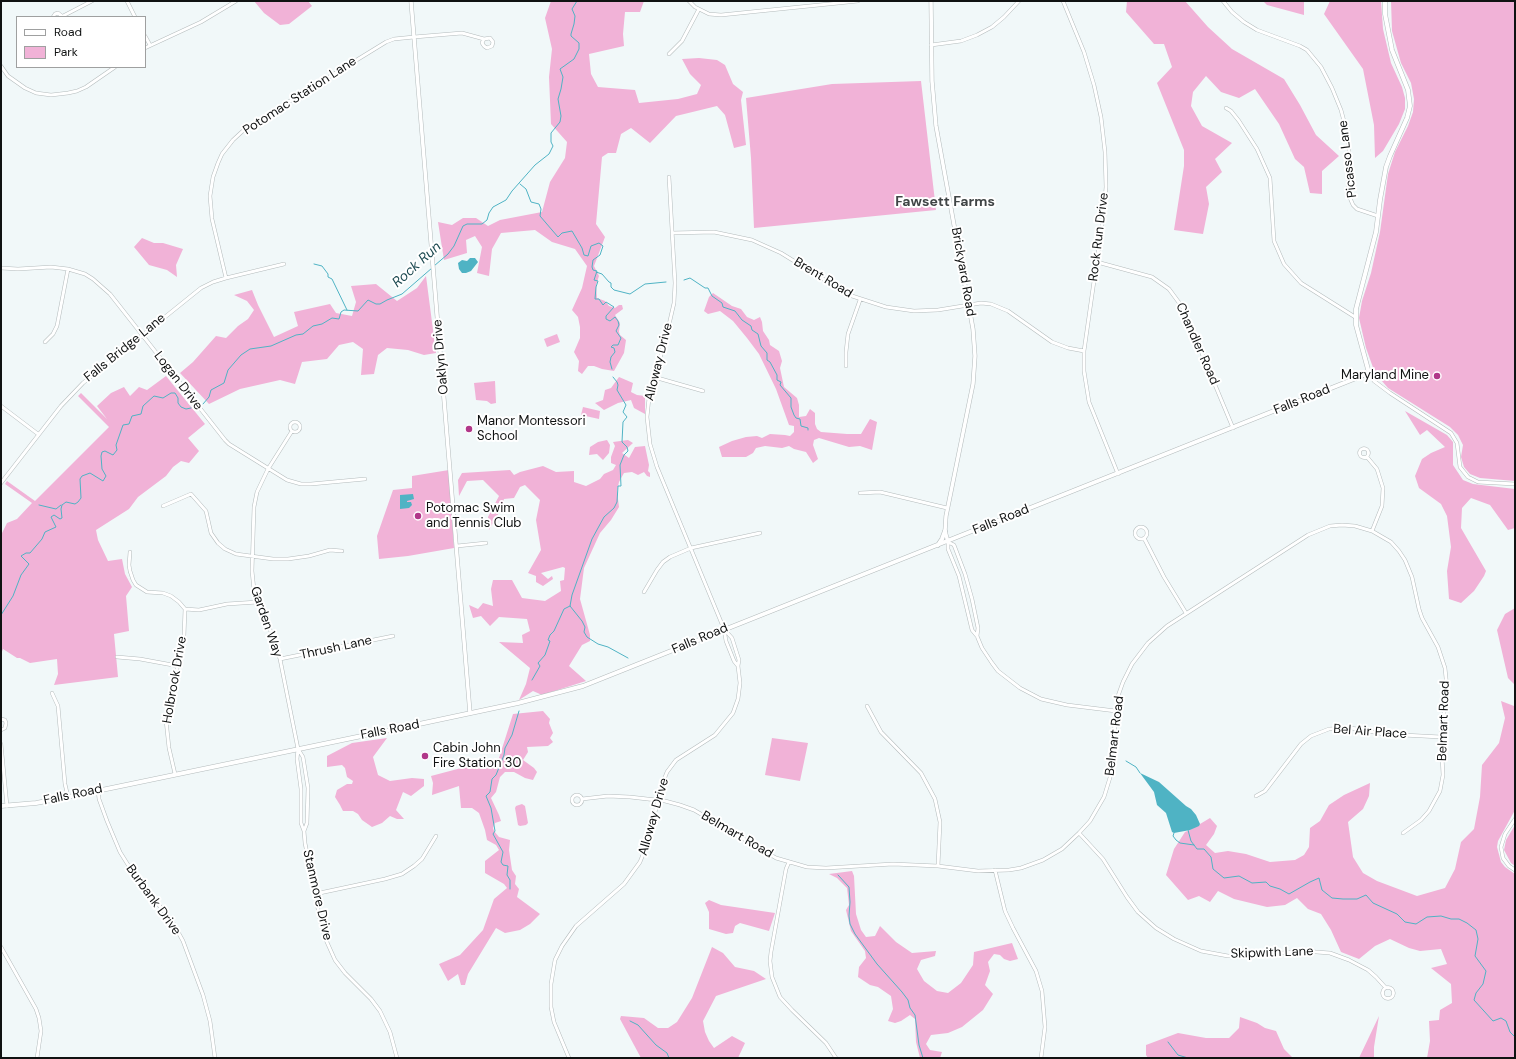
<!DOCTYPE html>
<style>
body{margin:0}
#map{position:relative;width:1516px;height:1059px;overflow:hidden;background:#f1f8f9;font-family:"DM Sans",sans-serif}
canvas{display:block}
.frame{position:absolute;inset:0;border:2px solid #101212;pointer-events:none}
.legend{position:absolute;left:16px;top:16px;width:130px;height:52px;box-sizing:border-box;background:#fff;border:1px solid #9fa0a0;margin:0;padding:5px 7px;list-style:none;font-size:12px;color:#101212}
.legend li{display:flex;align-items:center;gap:8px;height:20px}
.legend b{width:20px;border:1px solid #9fa0a0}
</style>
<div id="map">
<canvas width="1516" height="1059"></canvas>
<div class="frame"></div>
<ul class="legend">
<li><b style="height:5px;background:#fff"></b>Road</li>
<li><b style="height:11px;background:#f1b2d7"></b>Park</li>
</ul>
</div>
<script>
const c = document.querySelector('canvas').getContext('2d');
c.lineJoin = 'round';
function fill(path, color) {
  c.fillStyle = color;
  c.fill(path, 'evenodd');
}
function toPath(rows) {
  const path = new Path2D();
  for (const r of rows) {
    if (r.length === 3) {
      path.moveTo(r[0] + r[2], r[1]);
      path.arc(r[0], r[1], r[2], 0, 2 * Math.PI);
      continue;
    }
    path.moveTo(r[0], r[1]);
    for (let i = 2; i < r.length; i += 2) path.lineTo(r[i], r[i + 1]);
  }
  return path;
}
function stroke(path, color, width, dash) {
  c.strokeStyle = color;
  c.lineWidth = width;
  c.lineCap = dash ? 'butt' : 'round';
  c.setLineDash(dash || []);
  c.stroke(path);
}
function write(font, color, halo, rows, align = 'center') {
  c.font = font + ' "DM Sans",sans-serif';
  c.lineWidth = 4;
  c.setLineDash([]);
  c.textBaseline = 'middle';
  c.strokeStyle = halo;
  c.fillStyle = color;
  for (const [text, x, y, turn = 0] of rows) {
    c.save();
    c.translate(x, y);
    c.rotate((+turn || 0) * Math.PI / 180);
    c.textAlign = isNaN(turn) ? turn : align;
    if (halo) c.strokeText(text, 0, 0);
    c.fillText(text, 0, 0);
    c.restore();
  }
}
fill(toPath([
 [254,1,308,1,312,6,289,24,280,25,264,13],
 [551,1,644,1,640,12,625,12,623,34,624,46,589,54,591,74,598,87,635,90,639,103,678,99,697,94,701,85,690,74,682,59,699,58,717,60,725,65,733,84,743,92,741,100,746,145,734,148,725,115,717,106,676,116,650,143,631,128,621,134,616,153,608,153,602,157,596,224,605,237,594,266,599,276,596,285,597,298,605,301,609,306,615,308,619,305,622,305,623,309,615,315,620,323,619,332,620,335,626,340,624,353,614,371,602,369,594,366,588,366,582,374,578,371,579,361,574,352,580,338,580,327,578,317,572,310,582,288,587,266,575,249,552,242,535,230,501,233,492,249,489,276,477,273,482,247,475,236,466,240,467,253,444,260,438,222,452,225,463,218,476,218,488,226,500,220,542,212,550,182,565,158,567,142,551,124,549,77,552,49,545,18],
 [1127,1,1185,1,1208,27,1232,49,1284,79,1300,105,1316,135,1339,156,1322,171,1322,194,1310,193,1304,167,1295,159,1279,124,1255,89,1239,98,1221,92,1206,76,1193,92,1191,106,1202,126,1232,143,1215,159,1222,172,1206,187,1209,204,1203,234,1174,230,1184,166,1184,150,1157,83,1172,67,1164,44,1154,44,1126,12],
 [1263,1,1302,1,1304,2,1304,15,1267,5],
 [1330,1,1381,1,1383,29,1391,63,1402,87,1405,98,1405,109,1399,124,1383,151,1375,158,1374,125,1363,69,1324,14],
 [1391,1,1515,1,1515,481,1480,478,1470,474,1464,467,1461,457,1463,445,1458,435,1450,427,1388,388,1375,373,1366,348,1359,318,1362,301,1371,273,1380,232,1388,174,1395,152,1408,126,1413,112,1414,99,1411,83,1401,63,1392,31],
 [921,81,936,210,754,228,751,158,746,98,832,84],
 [142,238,154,243,163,243,183,249,176,265,177,277,167,270,149,265,134,247],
 [426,276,436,353,424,355,408,350,387,348,378,355,374,374,361,375,363,349,353,342,339,345,327,359,302,362,295,384,280,380,240,389,209,404,180,373,193,362,216,336,226,338,238,326,248,319,254,310,247,301,234,295,252,290,258,305,274,337,298,326,294,312,330,304,336,313,352,316,356,302,351,286,376,284,397,301,417,288],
 [713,293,732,306,741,309,747,317,754,320,760,317,762,322,763,331,769,340,770,345,779,351,782,361,780,368,784,387,797,398,799,405,799,417,806,416,810,409,815,413,815,424,817,429,821,432,847,434,861,434,870,419,877,422,872,450,860,446,849,447,819,438,814,440,813,445,818,459,813,463,806,452,794,449,789,446,782,448,765,446,756,448,753,453,746,457,722,457,719,447,732,441,746,437,757,436,762,438,770,434,785,435,790,436,794,432,794,426,789,425,776,389,759,354,747,338,733,321,720,311,708,314,704,311,709,297],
 [557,334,560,342,547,347,544,339],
 [166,376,205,424,188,438,199,451,189,463,181,461,173,467,166,476,138,497,129,509,96,530,98,540,108,561,122,559,125,574,132,587,126,596,129,631,114,634,118,677,54,685,58,674,57,659,30,663,20,658,17,658,3,649,1,654,1,535,7,523,17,519,32,503,5,484,7,481,35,501,109,427,78,396,81,393,107,419,97,406,111,393,124,387,130,396,139,387,147,390],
 [619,377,633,383,631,392,637,395,645,396,645,414,634,408,631,400,618,403,604,410,595,403,603,400,605,390,611,388],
 [495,381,496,403,491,404,487,401,476,400,474,383],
 [583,407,600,411,599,419,581,415],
 [1405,411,1447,435,1453,442,1453,465,1463,480,1473,484,1515,489,1515,528,1508,530,1490,505,1471,498,1462,508,1461,528,1486,571,1484,576,1474,591,1461,603,1449,599,1447,571,1451,547,1447,516,1441,504,1419,488,1415,476,1422,459,1431,453,1445,447,1427,430,1420,435],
 [607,440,610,445,609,453,603,460,597,454,589,455,590,447,598,442],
 [628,440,633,443,622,453,629,458,635,447,645,446,649,465,648,471,650,473,650,477,647,476,644,472,638,475,632,472,624,473,619,482,617,491,619,507,611,520,600,533,584,568,580,599,590,635,590,641,582,645,569,666,586,681,542,695,533,691,519,700,526,684,530,668,499,642,523,643,522,635,530,631,527,619,499,617,490,626,481,616,473,618,469,605,478,609,483,603,493,606,491,589,493,580,512,580,522,598,545,601,561,591,560,581,564,580,565,568,563,567,541,573,548,579,552,576,553,579,543,586,536,582,536,576,528,573,541,550,536,520,540,500,525,485,520,487,514,498,504,499,500,511,489,530,488,517,499,496,483,480,467,481,459,496,458,480,462,473,510,470,514,475,520,472,543,466,556,472,574,471,574,482,586,486,600,479,604,474,613,470,616,465,611,463,611,457,615,446,613,442],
 [449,470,454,548,408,556,379,559,377,536,393,490,412,488,412,476],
 [1515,608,1515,685,1508,678,1497,630,1505,614],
 [1501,701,1514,706,1515,705,1515,810,1498,841,1497,847,1501,862,1505,867,1515,874,1515,1058,1427,1058,1430,1041,1429,1021,1439,1020,1440,1010,1452,1003,1451,984,1431,968,1447,964,1441,949,1420,951,1409,948,1390,939,1375,946,1359,959,1341,952,1331,930,1321,914,1308,909,1297,898,1285,905,1267,907,1234,899,1218,891,1210,902,1199,896,1188,900,1166,875,1174,849,1185,832,1190,830,1210,818,1217,826,1214,834,1206,845,1215,853,1228,851,1246,854,1270,862,1295,860,1304,855,1309,847,1310,828,1320,821,1329,805,1344,795,1370,783,1369,796,1363,809,1348,822,1353,857,1363,873,1377,881,1417,896,1445,888,1455,869,1461,842,1474,829,1480,797,1482,765,1499,743,1505,718],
 [543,711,550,719,549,723,553,733,550,738,553,742,548,746,527,747,528,752,523,760,534,768,537,772,533,780,525,778,514,772,505,772,500,777,496,792,491,798,499,815,501,821,495,823,493,828,494,831,499,837,510,840,509,850,512,870,516,876,515,884,519,889,517,897,540,914,530,924,520,930,505,933,496,928,468,974,465,985,461,985,458,974,448,981,439,964,460,955,483,930,494,899,507,888,504,884,485,873,485,861,499,850,496,845,487,840,485,830,479,813,472,808,461,808,459,786,432,795,433,783,431,776,499,758,513,714],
 [387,738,373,757,378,775,390,781,412,778,424,779,424,786,411,796,403,792,396,810,404,819,397,819,390,816,382,823,372,827,362,820,358,814,353,811,343,811,340,805,335,797,337,790,347,784,352,784,353,781,347,777,345,768,342,765,327,767,327,756,352,743],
 [772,738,808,743,800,781,765,775],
 [522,804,525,806,528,823,526,825,520,826,518,825,515,808,516,806],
 [1515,825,1515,866,1511,863,1504,850,1506,840],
 [852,871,854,876,856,914,861,930,866,937,875,936,880,926,896,942,912,953,936,951,935,956,921,960,917,969,924,981,937,991,948,993,961,983,973,965,974,952,1012,943,1018,959,1010,961,1004,959,1000,955,994,954,988,962,990,971,985,985,993,994,983,1010,962,1027,948,1033,931,1035,926,1044,930,1050,942,1052,940,1058,920,1058,916,1042,915,1019,910,1015,901,1021,895,1023,888,1021,893,1009,891,996,878,987,870,985,858,977,859,967,866,958,865,951,851,931,846,910,849,905,847,888,837,878,829,874],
 [709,900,721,905,775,913,769,931,740,923,735,926,733,933,726,934,709,929,709,912,705,903],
 [712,947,723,953,735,967,754,971,766,979,716,996,703,1021,705,1032,709,1041,714,1048,732,1036,745,1043,738,1058,641,1058,620,1019,621,1016,644,1018,658,1028,668,1028,677,1022,692,998],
 [1379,1016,1374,1047,1374,1058,1359,1058],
 [1240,1017,1257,1023,1265,1028,1276,1031,1284,1049,1293,1058,1148,1058,1146,1055,1146,1045,1178,1033,1206,1038,1229,1038,1239,1028]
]), '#f1b2d7');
fill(toPath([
 [470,258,475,258,478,262,471,271,466,273,462,273,459,269,458,263,462,260,467,261],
 [413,494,414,499,407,501,407,502,411,502,412,505,409,508,400,509,400,495],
 [1140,773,1159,782,1186,806,1191,809,1196,815,1200,824,1199,826,1190,830,1174,833,1172,832,1166,813,1157,805,1154,792]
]), '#4fb3c4');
stroke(toPath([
 [520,184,526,189,531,202,539,204,541,209,540,216,558,237,562,233,572,231,582,248,584,255,588,256,591,246,599,243,603,246,600,255,593,260,592,267,593,270,597,271,594,280,598,281,596,287,595,299,599,299,603,305,606,302,614,307,606,316,606,319,610,321,615,317,618,321,619,325,616,331,621,338,618,345,613,345,611,347,614,348,615,352,611,357,610,362,612,369],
 [314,264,322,266,328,274,328,277,332,279,347,310],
 [434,266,448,254,454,246,463,226,467,224,482,224,487,220,489,213,493,207,506,200,512,191,535,165,549,154,553,146,551,142,551,133,560,122,561,116,558,99,561,89,563,77,560,69,574,59,579,49,579,43,571,36,571,34,574,24,575,16,572,9,577,1],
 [596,272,602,274,609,282,611,283,611,287,614,290,630,294,645,284,666,282],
 [684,280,690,278,705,288,708,288,712,296,722,303,723,307,735,311,742,320,751,326,752,330,758,334,761,346,767,353,767,360,770,362,777,375,777,380,781,382,780,385,791,398,791,407,794,415,796,418,800,419,801,426,808,428,808,430],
 [613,377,617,382,618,385,617,390,626,405,623,412,627,417,623,422,622,442,627,447,628,451,624,455,620,465,621,486,618,486,617,502,614,508,604,517,592,539,572,595,570,606,582,621,585,627,584,632,587,637,598,644,608,647,628,658],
 [203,404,209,397,211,390,224,383,228,370,241,355,250,349,271,346,296,335,303,334,313,326,322,324,332,318,339,319,341,312,344,310,358,311,368,300,376,304,380,304,387,300,402,294,432,268],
 [39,505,56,509,61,505],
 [1,615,13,596,21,575,29,564,21,556,26,553,30,553,42,539,45,532,56,527,51,517,54,515,60,519,62,518,61,509,62,505,66,502,75,504,78,502,81,498,80,479,82,476,90,473,103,481,106,476,102,469,101,456,102,452,105,451,113,455,117,450,116,445,123,425,129,424,132,416,141,414,143,406,154,396,163,398,171,393,175,393,178,398,178,403,181,407,186,409,191,408],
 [532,680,540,666,538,663,545,655,550,641,548,640,550,635,554,631,564,609,570,606],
 [1126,761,1136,767,1140,773],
 [1188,830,1191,841,1197,849,1204,849,1211,857,1213,869,1224,878,1239,876,1252,883,1266,882,1270,886,1280,889,1289,894,1310,882,1319,878,1322,890,1332,898,1343,899,1357,899,1366,895,1373,903,1397,914,1405,922,1416,924,1427,917,1441,916,1451,919,1459,919,1467,923,1476,930,1478,939,1475,956,1486,971,1483,984,1476,993,1474,1000,1493,1021,1501,1018,1506,1021,1510,1032,1515,1037],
 [1174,833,1173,836,1176,840,1180,843,1194,845],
 [838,875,849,887,850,902,849,916,850,924,855,934,877,964,902,992,908,1000,910,1008,915,1015,919,1045,923,1058],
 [510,889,510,880,507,875,508,866,503,865,501,862,503,852,493,834,495,831,491,808,486,796,490,792,492,779,496,775,504,755,505,748,512,735,519,711],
 [630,1021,638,1025,656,1045,667,1053,669,1058],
 [1168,1042,1178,1055,1188,1058],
 [681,1058,682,1058]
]), '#4fb3c4', 1);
const minor = toPath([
 [127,1,135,17],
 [689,1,695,7,709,14,721,15,858,1],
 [1063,1,1084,52,1094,85,1101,117,1105,152,1106,187,1104,211,1084,351,1084,371,1089,402,1118,474],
 [1223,1,1232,12,1244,22,1257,30,1300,46,1307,50,1321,67,1332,88,1341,110,1345,125,1349,149,1348,189,1350,198,1353,205,1357,209,1378,216],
 [63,16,92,1],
 [53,17,55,14,58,13,63,17],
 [145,36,150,45],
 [931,45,961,41,977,35,992,27,1004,17,1019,1],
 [145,48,201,22,236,1],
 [669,54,682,41,699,9],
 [1,66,8,76,25,88,36,93,51,95,68,93,77,91,86,87,115,67],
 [1226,108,1231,111,1239,121,1257,149,1270,178,1274,241,1284,264,1301,283,1355,317],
 [669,177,675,283,674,303,668,329,649,398,647,417,650,444,657,467,724,629,726,641,734,661,738,666],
 [672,233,714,232,752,240,781,253,849,295,886,307,914,311,938,310,981,303,991,304,1008,311,1052,342,1068,348,1084,351],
 [1097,262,1152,277,1169,289,1183,308,1233,428],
 [1,268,18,269,51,267,68,269,85,274,93,279,110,294,225,440,229,444,287,480,301,484,311,484,365,479],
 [226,278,212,219,210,196,213,177,218,163,222,154,233,140,246,128,386,42,394,39,414,37,462,33,484,39,490,38,493,42,492,46,487,48,484,46,482,43,484,39],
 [45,342,53,334,57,326,68,269],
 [846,366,846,352,848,334,860,300],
 [1369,373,1374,381,1390,393,1451,433,1457,443,1460,467,1468,477,1478,482,1515,484],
 [654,377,703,391],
 [1,406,38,434],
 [295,427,5],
 [292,431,268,469,257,492,254,507,252,571,254,590,271,632,280,659,298,749,297,759,301,789,301,823,304,831],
 [1364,453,4.5],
 [1367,457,1377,469,1383,488,1382,506,1372,531],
 [1,483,61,406,83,383,201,288,213,282,226,278,284,264],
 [860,493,880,492,947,508],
 [163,506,191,494,206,511,211,533,218,543,225,549,236,554,273,559,288,559,309,556,330,550,342,551],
 [1141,533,6],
 [1144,538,1164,577,1186,613],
 [948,542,948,549,959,576,972,630,977,636,982,648,992,663,998,671,1020,688,1041,699,1067,705,1116,711],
 [948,542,954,545,965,574,972,599,978,628,977,636],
 [457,546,486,543],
 [130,552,129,565,130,571,133,580,136,585,147,592,163,593,171,596,179,602,185,609,199,610,227,604,258,602],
 [644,592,657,570,663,562,670,557,691,548,760,533],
 [117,657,140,659,178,666],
 [280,659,393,636],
 [52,693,58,706,65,784,68,797],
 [867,706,881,732,921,773,935,799,940,822,938,866],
 [1,719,5,720,6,723,5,728,1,730],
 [1,744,7,806],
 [298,749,303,757,308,788,307,823,304,831,305,843,321,924,326,940,335,960,345,973,371,999,380,1011,390,1032,397,1058],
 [175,774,169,748,166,720,184,636,185,609],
 [98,790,99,799,107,821,120,852,135,876,172,921,183,941,203,995,210,1021,215,1058],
 [577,800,5],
 [1256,796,1265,791,1301,744,1311,736,1329,729,1351,728,1384,734,1441,737],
 [582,799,608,796,630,797,665,801,680,805,694,810,776,858,807,867,826,868,893,864,938,866,978,871,1009,870,1021,868,1043,860,1062,849,1079,833,1090,821,1104,797,1112,771,1115,721,1118,696,1123,682,1132,664,1148,643,1167,626,1308,535,1330,526,1342,525,1355,526,1372,531,1391,542,1399,551,1405,560,1412,577,1419,609,1422,618,1438,647,1445,668,1447,688,1441,737,1443,775,1440,791,1429,811,1421,820,1403,833],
 [1515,819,1505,834,1501,847,1503,858,1509,866,1515,870],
 [1079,833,1103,859,1127,897,1138,912,1156,928,1174,939,1201,951,1228,956,1250,956,1303,951,1330,953,1349,960,1368,970,1376,977,1386,988],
 [789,862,786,869,771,952,770,961,772,977,780,997,792,1010,826,1043,836,1058],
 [995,870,1005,911,1013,928,1036,971,1042,991,1045,1027,1041,1058],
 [315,894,385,879,402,874,414,866,422,859,436,836],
 [1,947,36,1009,39,1018,41,1031,37,1058],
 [1388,993,5.5],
 [569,1058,554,1022,551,1007,551,984,555,960,562,946,576,926,624,884,640,862,648,842,661,787,667,772,676,760,715,735,733,713,738,699,740,683,738,666,739,660,732,638,724,629]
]);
const tertiary = toPath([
 [411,1,470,713],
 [931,1,932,81,936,126,973,329,975,356,973,384,946,516,945,531,948,542]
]);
const secondary = toPath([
 [938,545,942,539,945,531],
 [1,806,36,803,68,797,405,727,518,703,583,686,1369,373,1356,325,1356,309,1376,232,1380,200,1386,167,1390,156,1407,118,1410,106,1408,90,1392,50,1385,14,1385,1]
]);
stroke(minor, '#b4bbbc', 4);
stroke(tertiary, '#b4bbbc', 4.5);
stroke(secondary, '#b4bbbc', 5);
stroke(minor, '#fff', 3);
stroke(tertiary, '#fff', 3.5);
stroke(secondary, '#fff', 4);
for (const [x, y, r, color] of [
 [1437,376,4,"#b13789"],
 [469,429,4,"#b13789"],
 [418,516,4,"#b13789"],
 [425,756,4,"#b13789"]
]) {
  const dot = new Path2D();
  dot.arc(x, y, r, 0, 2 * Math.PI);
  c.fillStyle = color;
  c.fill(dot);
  stroke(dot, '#fff', 1.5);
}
write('13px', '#101212', '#fff', [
 ["Potomac Station Lane",300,96,-33],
 ["Picasso Lane",1348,159,-97],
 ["Rock Run Drive",1099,237,-83],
 ["Brickyard Road",963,272,80],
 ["Brent Road",823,278,31],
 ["Chandler Road",1197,344,66],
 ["Falls Bridge Lane",125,348,-39],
 ["Oaklyn Drive",441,357,-95],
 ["Alloway Drive",659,362,-76],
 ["Logan Drive",178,381,52],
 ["Falls Road",1302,400,-22],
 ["Falls Road",1001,520,-22],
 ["Garden Way",266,622,71],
 ["Falls Road",700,639,-23],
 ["Thrush Lane",336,648,-12],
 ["Holbrook Drive",175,680,-80],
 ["Belmart Road",1444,721,-88],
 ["Falls Road",390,730,-11],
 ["Bel Air Place",1370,732,4],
 ["Belmart Road",1115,736,-83],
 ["Falls Road",73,795,-12],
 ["Alloway Drive",654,817,-74],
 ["Belmart Road",737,835,30],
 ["Stanmore Drive",317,895,77],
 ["Burbank Drive",153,900,54],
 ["Skipwith Lane",1272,953,-2]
]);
write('13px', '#101212', '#fff', [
 ["Maryland Mine",1429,376,"right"],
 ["Manor Montessori",477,422],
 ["School",477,437],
 ["Potomac Swim",426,509],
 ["and Tennis Club",426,524],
 ["Cabin John",433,749],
 ["Fire Station 30",433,764]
], 'left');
write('bold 14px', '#404546', '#fff', [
 ["Fawsett Farms",945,202]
]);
write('italic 14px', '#1c4950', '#fff', [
 ["Rock Run",417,265,-42]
]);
</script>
